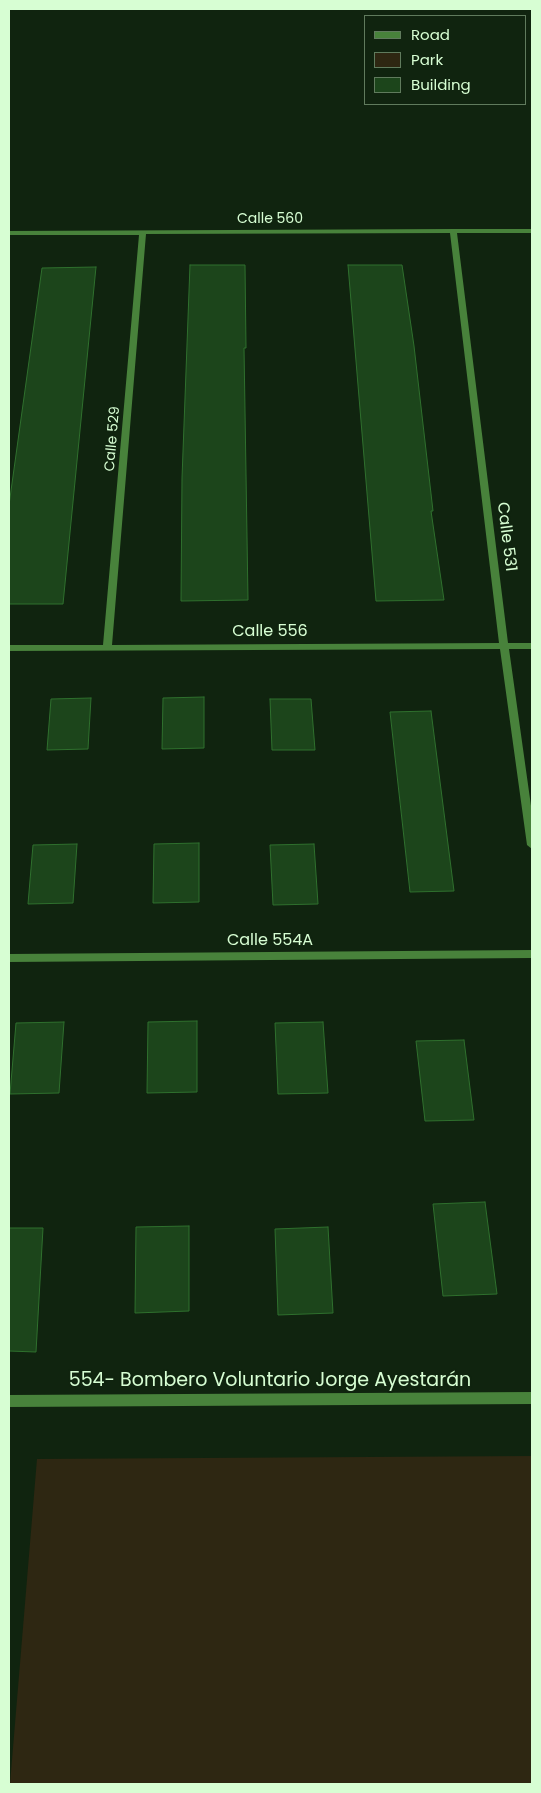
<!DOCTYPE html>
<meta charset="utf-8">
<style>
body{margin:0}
#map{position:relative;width:541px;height:1793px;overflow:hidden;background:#10240f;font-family:Poppins,sans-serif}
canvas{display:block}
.frame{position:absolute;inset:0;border:10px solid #d7fed3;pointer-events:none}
.legend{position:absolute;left:364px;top:15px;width:162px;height:90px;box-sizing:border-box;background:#10240f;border:1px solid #607b5d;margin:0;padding:6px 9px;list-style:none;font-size:15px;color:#d7fed3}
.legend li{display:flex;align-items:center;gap:10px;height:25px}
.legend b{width:25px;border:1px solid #607b5d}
</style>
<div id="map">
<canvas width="541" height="1793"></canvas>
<div class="frame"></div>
<ul class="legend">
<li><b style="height:6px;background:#48823b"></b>Road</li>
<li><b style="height:14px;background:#2e2712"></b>Park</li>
<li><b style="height:14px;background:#1c451b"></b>Building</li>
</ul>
</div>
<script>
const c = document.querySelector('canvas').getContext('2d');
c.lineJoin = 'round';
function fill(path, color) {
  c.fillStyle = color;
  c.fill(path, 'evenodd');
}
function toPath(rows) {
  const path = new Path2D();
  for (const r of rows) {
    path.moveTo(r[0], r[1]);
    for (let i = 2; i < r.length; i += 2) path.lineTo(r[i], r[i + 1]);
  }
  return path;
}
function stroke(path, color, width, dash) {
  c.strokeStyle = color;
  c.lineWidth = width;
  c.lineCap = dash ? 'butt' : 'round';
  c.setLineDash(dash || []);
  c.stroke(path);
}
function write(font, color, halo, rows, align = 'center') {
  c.font = font + ' Poppins,sans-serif';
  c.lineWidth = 4;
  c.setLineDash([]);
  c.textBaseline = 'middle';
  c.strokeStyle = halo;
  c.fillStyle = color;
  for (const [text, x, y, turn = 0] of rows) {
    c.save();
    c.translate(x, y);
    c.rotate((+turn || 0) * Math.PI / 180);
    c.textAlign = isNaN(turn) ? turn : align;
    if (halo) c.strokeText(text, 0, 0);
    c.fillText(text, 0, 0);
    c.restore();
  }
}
fill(toPath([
 [532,1456,532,1784,10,1784,37,1459]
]), '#2e2712');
const building = toPath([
 [190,265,245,265,246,348,244,348,248,600,181,601,182,478,190,265],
 [348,265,402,265,414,346,433,511,431,511,444,600,376,601,348,265],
 [96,267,63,604,9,604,9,505,42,268,96,267],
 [204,697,204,748,162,749,163,698,204,697],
 [91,698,88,749,47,750,51,699,91,698],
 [270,699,311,699,315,750,272,750,270,699],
 [431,711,454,891,410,892,390,712,431,711],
 [199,843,199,902,153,903,154,844,199,843],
 [77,844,73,903,28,904,33,845,77,844],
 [314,844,318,904,273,905,270,845,314,844],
 [197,1021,197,1092,147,1093,148,1022,197,1021],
 [64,1022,59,1093,10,1094,16,1023,64,1022],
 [323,1022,328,1093,278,1094,275,1023,323,1022],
 [464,1040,474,1120,425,1121,416,1041,464,1040],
 [485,1202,497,1294,443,1296,433,1204,485,1202],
 [189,1226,189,1311,135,1313,136,1227,189,1226],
 [328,1227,333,1313,278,1315,275,1229,328,1227],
 [9,1228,43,1228,36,1352,9,1351,9,1228]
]);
fill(building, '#1c451b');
stroke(building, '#2f702e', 1);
fill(toPath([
 [452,229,532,229,532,233,457,233,508,643,532,643,532,649,509,649,532,813,532,849,527,845,500,649,9,651,9,645,103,645,139,235,9,235,9,231,452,229],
 [450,233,499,643,112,645,146,234,450,233],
 [532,950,532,958,9,962,9,954,532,950],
 [532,1392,532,1404,9,1407,9,1395,532,1392]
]), '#48823b');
write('14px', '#d7fed3', '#10240f', [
 ["Calle 560",270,219],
 ["Calle 529",113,439,-85]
]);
write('16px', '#d7fed3', '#10240f', [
 ["Calle 531",506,537,83],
 ["Calle 556",270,632],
 ["Calle 554A",270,941]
]);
write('19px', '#d7fed3', '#10240f', [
 ["554- Bombero Voluntario Jorge Ayestarán",270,1381]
]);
</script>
